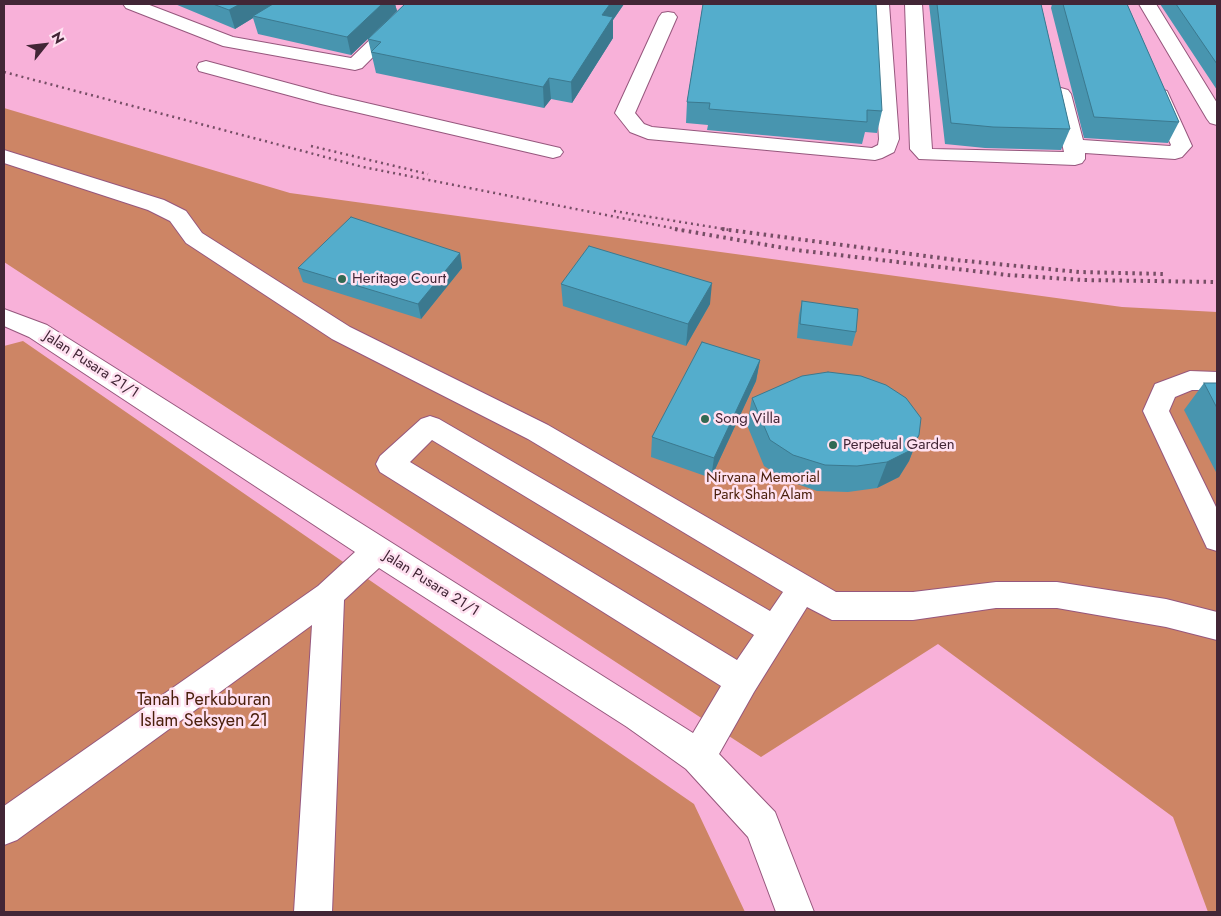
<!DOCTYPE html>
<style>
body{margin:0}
#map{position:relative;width:1221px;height:916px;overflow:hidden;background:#f8b1d9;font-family:Jost,sans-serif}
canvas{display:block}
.frame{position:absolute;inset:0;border:5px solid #422636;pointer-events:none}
.north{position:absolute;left:20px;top:20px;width:50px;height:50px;-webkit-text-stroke:4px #ffe1f1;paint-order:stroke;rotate:61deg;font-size:14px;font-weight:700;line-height:20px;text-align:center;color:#422636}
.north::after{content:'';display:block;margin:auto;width:18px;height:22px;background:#422636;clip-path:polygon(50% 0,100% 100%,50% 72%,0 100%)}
</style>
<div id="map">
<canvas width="1221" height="916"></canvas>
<div class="frame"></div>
<div class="north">N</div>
</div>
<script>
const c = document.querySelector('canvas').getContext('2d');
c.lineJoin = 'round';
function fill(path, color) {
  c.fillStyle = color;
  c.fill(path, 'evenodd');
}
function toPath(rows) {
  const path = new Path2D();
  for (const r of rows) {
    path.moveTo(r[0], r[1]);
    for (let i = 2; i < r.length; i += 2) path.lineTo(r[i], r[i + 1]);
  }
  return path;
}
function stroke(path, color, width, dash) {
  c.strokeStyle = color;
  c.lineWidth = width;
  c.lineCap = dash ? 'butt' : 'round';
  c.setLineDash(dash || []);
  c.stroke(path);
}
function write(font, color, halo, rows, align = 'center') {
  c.font = font + ' Jost,sans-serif';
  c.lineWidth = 5;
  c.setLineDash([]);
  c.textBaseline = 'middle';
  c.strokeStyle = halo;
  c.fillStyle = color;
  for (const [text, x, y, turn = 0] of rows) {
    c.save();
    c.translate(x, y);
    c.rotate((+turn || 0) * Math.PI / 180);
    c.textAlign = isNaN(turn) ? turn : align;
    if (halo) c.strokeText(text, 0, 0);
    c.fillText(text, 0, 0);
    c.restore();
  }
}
fill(toPath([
 [4,108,290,193,1122,307,1217,312,1217,912,1208,912,1173,817,938,644,761,757,4,262],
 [23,341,694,804,745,912,4,912,4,346]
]), '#cd8565');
const minor = toPath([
 [123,4,147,4,233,37,351,58,407,4,426,4,362,68,355,70,223,46,126,8,123,4],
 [871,4,889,4,899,139,894,152,882,158,875,160,648,139,630,132,615,113,659,17,662,13,668,12,674,13,677,17,635,113,644,124,652,127,872,148,878,145,879,139,871,4],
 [905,4,922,4,932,149,1064,152,1051,94,1054,90,1061,88,1068,90,1071,94,1083,140,1170,146,1171,145,1150,95,1153,91,1160,89,1167,91,1192,146,1182,157,1175,159,1085,153,1085,159,1082,163,1075,165,919,159,910,149,905,4],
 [1139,4,1156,4,1217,103,1217,125,1210,123,1207,119,1139,4],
 [206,61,332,95,560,148,563,152,560,156,553,158,321,104,199,71,197,67,199,63,206,61],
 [4,150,164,200,186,211,202,233,350,327,548,425,836,592,913,592,996,582,1057,582,1166,599,1217,612,1217,640,1166,627,1057,608,996,608,913,620,832,620,807,607,754,692,719,754,775,812,814,912,776,912,748,837,686,769,627,727,379,568,344,600,332,912,294,912,312,625,17,840,4,845,4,806,318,586,355,552,29,337,4,326,4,309,47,325,693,733,721,686,380,472,376,464,380,456,421,419,430,416,439,419,770,611,783,592,528,439,332,339,186,243,170,221,148,210,4,163,4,150],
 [432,440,754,635,737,660,410,462,432,440],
 [1190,371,1217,372,1217,390,1192,390,1175,397,1169,411,1217,509,1217,551,1207,548,1143,411,1155,384,1190,371]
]);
stroke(minor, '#96577d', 2);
fill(minor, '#fff');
stroke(toPath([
 [4,72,363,167,682,230],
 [311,146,428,174],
 [614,211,730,230]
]), '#764e65', 2.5, [2, 4]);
stroke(toPath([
 [675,229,796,250,1008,275,1083,280,1217,282],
 [722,229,956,260,1079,272,1165,274]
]), '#764e65', 4, [2.5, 4.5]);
fill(toPath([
 [175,4,395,4,397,11,351,55,258,34,253,18,235,29],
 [405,4,624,4,613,20,613,38,572,103,551,99,544,108,376,73,368,39],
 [703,4,882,111,877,133,865,132,862,144,707,130,708,125,686,123,687,102],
 [929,4,1041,4,1070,129,1061,150,985,148,945,144],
 [1052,4,1127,4,1179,122,1168,143,1084,138,1051,8],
 [1160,4,1217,4,1217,90],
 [460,253,462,268,421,319,303,282,298,268],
 [561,284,710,304,686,346,563,306],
 [802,301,856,332,852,346,797,338,799,315],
 [760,360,756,381,711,478,651,457,652,437],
 [1204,383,1217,383,1217,474,1184,410],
 [752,398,919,435,909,461,899,477,877,488,848,492,817,491,786,480,764,466,747,425]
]), '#4895af');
fill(toPath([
 [240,4,276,4,253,16,253,18,235,29,229,10],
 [382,4,395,4,397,11,351,55,347,37],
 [610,4,624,4,613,20,613,38,572,103,571,82,602,15],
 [549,78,551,99,544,108,543,87],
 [460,253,462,268,421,319,418,304],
 [712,283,710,304,686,346,688,324],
 [760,360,756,381,711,478,714,458],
 [919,435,909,461,899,477,877,488,887,462]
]), '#3b798f');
const building = toPath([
 [213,4,240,4,229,10,213,4],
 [273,4,382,4,347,37,253,16,273,4],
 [405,4,610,4,602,15,613,17,571,82,549,78,543,87,371,52,381,42,368,39,405,4],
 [703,4,876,4,882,111,867,110,867,122,709,109,710,103,687,102,703,4],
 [937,4,1041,4,1070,129,993,127,951,123,937,4],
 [1063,4,1127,4,1179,122,1094,117,1063,4],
 [1176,4,1217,4,1217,64,1176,4],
 [351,217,460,253,418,304,298,268,351,217],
 [589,246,712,283,688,324,561,284,589,246],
 [802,301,858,309,856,332,800,324,802,301],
 [702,342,760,360,714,458,652,437,702,342],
 [828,372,861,376,886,385,906,398,921,418,919,435,909,451,887,462,857,466,825,465,793,455,770,440,752,398,802,376,828,372],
 [1204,383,1217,383,1217,408,1204,383]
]);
fill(building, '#54adcc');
stroke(building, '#3b798f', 1);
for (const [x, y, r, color] of [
 [342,279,5,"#326a53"],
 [705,419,5,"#326a53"],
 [833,445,5,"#326a53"]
]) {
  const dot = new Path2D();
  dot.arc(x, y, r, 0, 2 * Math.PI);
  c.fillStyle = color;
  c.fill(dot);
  stroke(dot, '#ffe1f1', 2);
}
write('15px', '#422636', '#ffe1f1', [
 ["Heritage Court",352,279],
 ["Song Villa",715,419],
 ["Perpetual Garden",843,445]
], 'left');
write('15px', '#422636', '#ffe1f1', [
 ["Jalan Pusara 21/1",91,365,33],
 ["Jalan Pusara 21/1",431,584,32]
]);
write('15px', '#4a1f0b', '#ffe1f1', [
 ["Nirvana Memorial",763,478],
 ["Park Shah Alam",763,495]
]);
write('18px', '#4a1f0b', '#ffe1f1', [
 ["Tanah Perkuburan",204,701],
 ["Islam Seksyen 21",204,722]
]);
</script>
